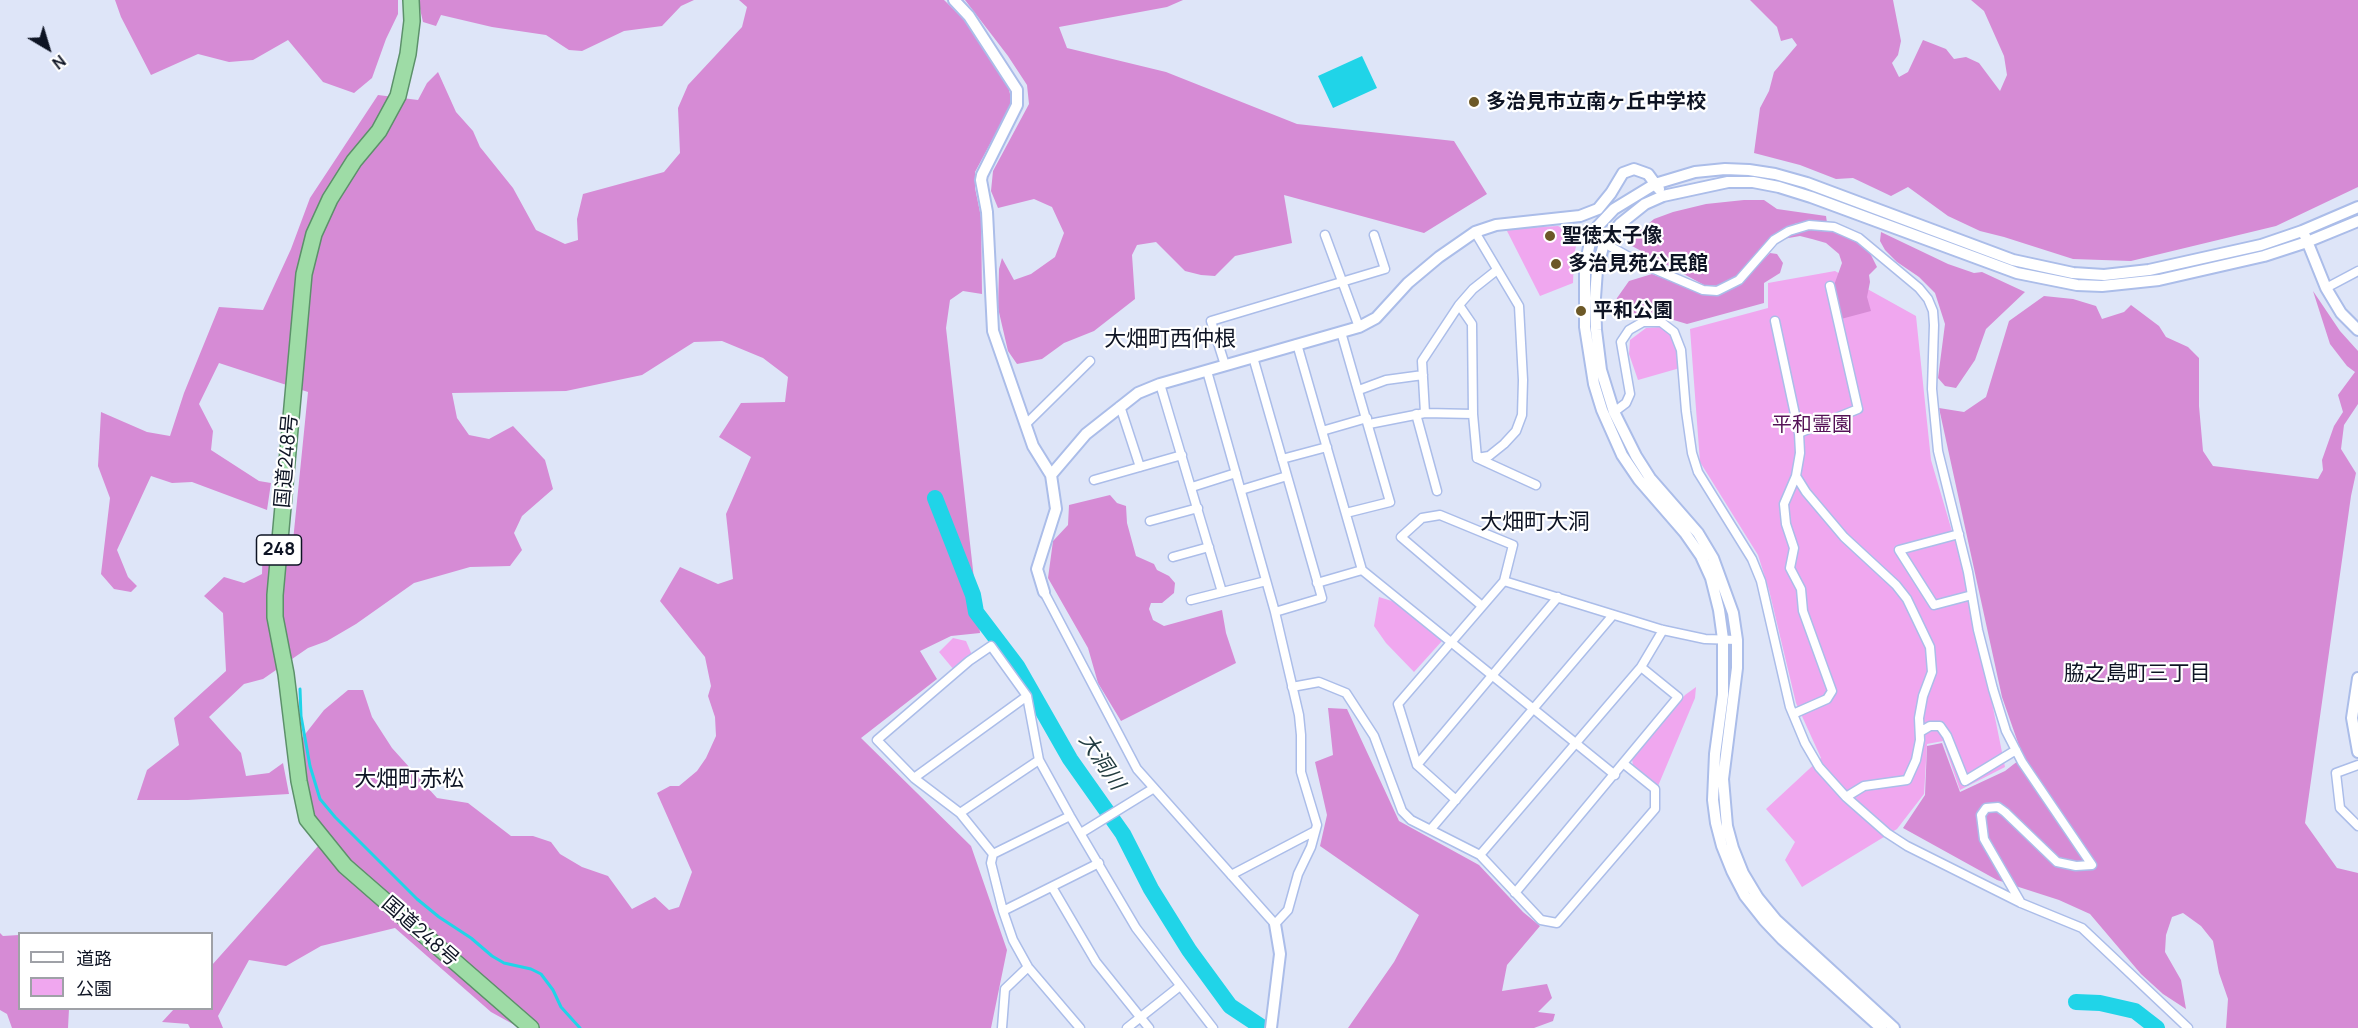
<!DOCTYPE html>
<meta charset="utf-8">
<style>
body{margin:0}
#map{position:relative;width:2358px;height:1028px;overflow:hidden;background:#dee5f8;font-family:Manrope,"Noto Sans JP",sans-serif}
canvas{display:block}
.legend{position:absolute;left:18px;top:932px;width:195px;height:78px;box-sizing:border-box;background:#fff;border:2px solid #9fa1a7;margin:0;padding:8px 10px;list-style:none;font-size:18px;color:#0e1424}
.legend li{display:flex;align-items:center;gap:12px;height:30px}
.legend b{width:30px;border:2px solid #9fa1a7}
.north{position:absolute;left:18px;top:18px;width:60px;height:60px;-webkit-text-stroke:4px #fff;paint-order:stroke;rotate:142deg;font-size:16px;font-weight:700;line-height:24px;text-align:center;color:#0e1424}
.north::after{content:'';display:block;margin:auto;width:21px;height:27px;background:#0e1424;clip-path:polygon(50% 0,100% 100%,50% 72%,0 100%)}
</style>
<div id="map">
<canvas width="2358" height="1028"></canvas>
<ul class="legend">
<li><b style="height:8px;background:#fff"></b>道路</li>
<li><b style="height:16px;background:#f0a7ef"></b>公園</li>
</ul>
<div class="north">N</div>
</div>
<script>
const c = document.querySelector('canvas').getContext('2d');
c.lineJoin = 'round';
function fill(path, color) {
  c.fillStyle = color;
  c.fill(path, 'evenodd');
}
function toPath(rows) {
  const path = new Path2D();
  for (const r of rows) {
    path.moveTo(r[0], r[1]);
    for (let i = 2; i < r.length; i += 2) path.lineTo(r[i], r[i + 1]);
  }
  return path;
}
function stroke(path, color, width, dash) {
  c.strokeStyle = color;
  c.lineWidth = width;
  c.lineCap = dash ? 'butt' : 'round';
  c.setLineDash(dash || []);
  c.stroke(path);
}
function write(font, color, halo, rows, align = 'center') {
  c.font = font + ' Manrope,"Noto Sans JP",sans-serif';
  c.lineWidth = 4.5;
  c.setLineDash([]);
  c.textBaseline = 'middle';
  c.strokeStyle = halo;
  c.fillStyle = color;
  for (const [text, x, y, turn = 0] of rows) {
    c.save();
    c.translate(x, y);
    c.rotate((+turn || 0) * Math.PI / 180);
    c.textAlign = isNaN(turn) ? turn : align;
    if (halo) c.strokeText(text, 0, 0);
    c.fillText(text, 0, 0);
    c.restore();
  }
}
fill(toPath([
 [1558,226,1572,233,1577,242,1574,255,1573,283,1540,296,1506,229],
 [1835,271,1916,316,1931,460,1969,589,2005,767,1960,790,1943,741,1927,744,1924,794,1897,829,1802,887,1785,860,1795,842,1766,809,1821,758,1796,703,1769,590,1758,555,1700,462,1690,329,1768,308,1768,283],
 [1660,327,1671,334,1679,351,1680,368,1638,380,1629,354,1630,340,1646,328],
 [1379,597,1395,602,1442,641,1414,672,1386,643,1374,626],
 [953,638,966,641,972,655,954,670,939,652],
 [1696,687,1695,698,1658,786,1633,766,1632,759,1685,695]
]), '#f0a7ef');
fill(toPath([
 [115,0,398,0,398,14,386,39,372,78,354,93,323,82,288,40,253,60,229,62,198,54,151,75,121,17],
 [418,0,694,0,681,6,662,26,624,31,582,51,569,50,546,35,492,27,441,15,436,26,423,22],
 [739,0,944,0,967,22,1008,85,1012,103,975,172,975,188,981,217,982,294,963,291,950,300,946,328,980,633,951,636,920,651,937,679,861,738,971,846,1007,950,991,1028,520,1028,491,1012,395,928,321,946,286,966,249,960,218,1016,223,1028,190,1028,188,1024,162,1022,174,1009,212,1008,212,965,328,835,313,814,299,742,324,710,348,690,363,690,372,717,392,748,437,798,468,803,511,836,533,836,551,842,560,854,582,867,608,876,632,909,655,897,669,910,679,907,692,872,657,793,670,786,679,786,697,771,706,758,716,736,715,717,708,696,711,686,705,657,660,601,680,567,718,584,733,579,726,514,751,457,719,437,741,403,785,402,788,377,763,358,722,341,694,342,642,375,566,391,452,393,457,418,469,435,489,439,513,426,545,460,553,489,522,516,514,533,522,550,510,566,470,567,414,583,356,624,327,641,308,648,263,679,244,684,209,717,241,753,246,776,269,773,283,763,289,794,188,800,137,800,147,770,179,745,174,718,226,671,223,613,204,596,224,577,244,583,262,574,263,535,293,541,308,392,219,363,199,404,213,431,211,450,259,481,271,483,267,510,192,482,172,483,151,476,117,550,128,577,137,586,131,592,114,589,101,574,110,498,98,466,101,412,147,432,170,436,184,393,219,307,263,310,291,249,310,198,378,95,418,100,427,83,438,72,456,112,473,131,480,147,513,188,536,230,565,244,578,240,577,219,583,194,664,172,680,153,678,108,688,85,742,27,747,7],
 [965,0,1183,0,1167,7,1059,27,1067,48,1166,72,1297,124,1454,141,1487,194,1424,233,1284,195,1292,243,1235,256,1215,276,1201,275,1185,271,1156,242,1137,245,1132,255,1135,299,1094,331,1064,343,1042,359,1017,364,1008,351,998,308,999,269,1002,258,1014,280,1031,274,1055,257,1064,233,1052,207,1034,199,998,208,991,191,993,171,1029,104,1027,85,1008,56],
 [1750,0,1893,0,1901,41,1898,55,1892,63,1899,77,1908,72,1923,40,1946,49,1954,59,1966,57,1979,63,2000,91,2007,75,2004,56,1984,11,1971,0,2358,0,2358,187,2276,226,2131,261,2073,259,2004,237,1980,231,1948,216,1908,187,1891,196,1853,178,1836,179,1800,165,1754,153,1760,108,1769,91,1774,72,1797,45,1792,38,1781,41,1777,27],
 [1744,200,1764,200,1777,209,1826,216,1827,223,1797,223,1785,228,1774,237,1734,278,1720,286,1704,285,1632,246,1634,236,1654,219,1673,212,1706,204],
 [1809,227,1833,229,1854,238,1869,251,1877,267,1869,275,1870,282,1867,297,1871,311,1841,319,1833,288,1842,263,1839,254,1826,243,1812,239,1800,236,1783,239,1790,233],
 [1881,232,1948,264,1974,273,1982,272,2025,292,1986,329,1975,360,1956,388,1945,386,1938,378,1945,324,1935,293,1919,277,1897,262,1885,250,1880,241],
 [1770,253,1777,254,1783,263,1780,273,1764,283,1764,303,1687,324,1647,312,1629,319,1615,306,1617,298,1629,281,1652,274,1703,294,1714,295,1725,292,1737,285],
 [2313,291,2340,331,2358,351,2358,404,2344,425,2341,449,2356,473,2351,496,2305,823,2337,868,2358,873,2358,1028,2226,1028,2228,999,2219,973,2213,941,2201,926,2183,913,2172,917,2166,935,2165,952,2181,980,2186,1009,2163,994,2141,974,2090,914,2059,900,1997,880,1903,828,1925,795,1927,746,1942,743,1960,792,2005,771,2023,757,2002,697,1939,408,1964,412,1986,397,2009,321,2044,296,2073,299,2096,306,2102,319,2124,312,2131,305,2159,326,2166,337,2188,347,2199,358,2199,406,2203,451,2213,466,2318,479,2323,470,2322,460,2334,426,2343,412,2338,395,2355,372,2347,366,2330,344],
 [1110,495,1117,503,1126,506,1127,523,1136,556,1154,564,1157,570,1169,576,1175,583,1174,593,1162,603,1151,603,1149,609,1153,620,1164,626,1222,610,1226,633,1236,663,1121,721,1098,683,1088,648,1048,578,1053,541,1068,525,1069,505],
 [1328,708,1347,709,1399,821,1479,865,1523,912,1540,926,1507,965,1502,991,1547,984,1552,998,1538,1012,1555,1014,1553,1021,1534,1028,1348,1028,1394,962,1419,915,1320,846,1327,815,1315,762,1333,755],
 [0,933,3,936,19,935,20,1008,69,1009,68,1028,12,1028,7,1014,0,1010]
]), '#d68bd5');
fill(toPath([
 [1362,56,1377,88,1333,108,1318,76]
]), '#20d4e8');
stroke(toPath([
 [300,689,301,716,310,766,320,799,335,817,417,899,439,917,471,938,492,956,504,963,531,969,541,974,553,990,561,1007,580,1028]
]), '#20d4e8', 3);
stroke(toPath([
 [935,498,973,595,976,612,1017,666,1070,759,1123,834,1151,889,1189,950,1230,1006,1263,1028],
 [2076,1002,2100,1003,2135,1011,2157,1028]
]), '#20d4e8', 16);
const minor = toPath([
 [1475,232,1519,306,1523,380,1522,415,1516,431,1504,444,1489,456,1477,458],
 [1325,235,1359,327],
 [1604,243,1640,263,1703,290,1717,291,1739,280,1774,240,1789,231,1809,225,1834,227,1859,238,1919,288,1928,299,1933,311,1934,325,1932,389,1938,451,1968,572,1978,630,1993,689,2006,731,2022,762,2092,865,2076,866,2057,862,2005,812,1998,807,1986,808,1981,815,1984,839,2021,903],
 [2326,288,2358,271],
 [1459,305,1472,324,1473,414,1477,458,1536,485],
 [1775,321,1799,433,1800,453,1796,476,1806,492,1844,537,1896,585,1907,599,1930,647,1932,672,1923,696,1919,718,1920,740,1916,760,1907,780,1864,786,1846,797],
 [1341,332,1390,502,1346,513],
 [1297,344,1362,570,1615,775],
 [1253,357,1322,598,1275,612],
 [1225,365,1211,321,1385,269,1374,235],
 [1160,384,1222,592],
 [1359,390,1386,380,1423,375],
 [1120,406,1140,467],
 [1614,412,1626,403,1630,394,1621,342,1629,330,1643,322,1661,322,1674,332,1681,350,1686,411,1692,453,1698,472,1752,559,1761,581,1790,707,1805,743,1819,767,1846,797,1887,833,1907,846,2021,903,2082,928,2188,1028],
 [1425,413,1422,361,1459,305,1473,289,1497,270],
 [1416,414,1437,491],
 [1026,424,1090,361],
 [1369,424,1425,413,1473,414],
 [1322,431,1367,418],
 [1799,433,1858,409,1830,286],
 [1282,459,1327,447],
 [1094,480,1182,455],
 [1192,487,1236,473],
 [1241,490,1287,476],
 [1150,521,1198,508],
 [1959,534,1899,550,1934,605,1972,595],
 [1173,557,1209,547],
 [1504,581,1663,630,1705,639,1737,640],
 [1317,583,1362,570],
 [1044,592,1137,769,1275,924,1288,910,1298,874,1311,847,1317,825,1301,772,1301,735,1299,715,1275,612,1207,371],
 [1191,600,1266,581],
 [1292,687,1319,682,1346,693,1374,736,1402,811,1411,820,1480,855,1541,920,1557,923,1655,809,1655,789,1624,764],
 [1793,714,1827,699,1832,691,1803,611,1801,589,1790,568,1794,548,1786,524,1784,504,1796,476],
 [1920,732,1930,726,1940,726,1947,736,1965,781,2016,750],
 [1417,765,1558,597],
 [2358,765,2336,773,2340,808,2358,826],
 [914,778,1027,696],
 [1456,800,1417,765,1398,704,1504,581,1513,545,1440,515,1422,518,1401,537,1482,606],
 [960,813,1039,760],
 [1431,829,1613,615],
 [1081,833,1154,788],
 [993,854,1070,816],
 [1480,855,1641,667,1663,630],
 [1231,875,1315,831],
 [1052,887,1096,962,1149,1028],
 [1515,893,1678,697,1641,667],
 [1003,911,1099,863],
 [1002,1028,1005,989,1028,967],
 [1080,1028,1028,967,1013,940,1003,911,991,863,993,854,960,813,914,778,877,740,969,661,991,646,1027,696,1039,760,1070,816,1136,928,1213,1028],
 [1127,1028,1180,986]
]);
const tertiary = toPath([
 [954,0,969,16,1017,90,1017,105,982,175,981,180,987,212,993,331,1033,446,1051,475,1056,509,1037,569,1044,592],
 [2305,236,2326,288,2341,313,2358,330],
 [1051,475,1086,434,1138,393,1160,384,1359,327,1376,318,1408,283,1439,257,1475,232,1496,225,1580,216,1598,209,1611,193,1623,173,1634,169,1648,174,1659,189],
 [2358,678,2352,718,2358,752],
 [1271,1028,1280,954,1275,924],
 [1881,1028,1782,939,1764,920,1745,896,1732,871,1722,846,1716,823,1713,800,1715,754,1723,695,1723,639,1719,610,1711,578,1701,556,1685,533,1639,480,1622,455,1602,410,1594,384,1585,327,1585,267,1590,242,1598,226,1614,209,1655,184,1695,172,1725,169,1749,170,1775,174,1807,183,2013,260,2073,273,2104,275,2149,270,2261,245,2302,231,2358,207],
 [1894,1028,1776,920,1758,898,1743,873,1733,848,1727,826,1723,779,1737,668,1737,640,1733,613,1713,558,1698,533,1650,478,1636,456,1614,412,1601,370,1596,330,1595,298,1597,270,1604,243,1620,224,1645,204,1663,196,1728,182,1753,182,1779,187,1811,197,2017,273,2077,285,2102,286,2159,280,2264,256,2307,242,2358,221]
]);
const trunk = toPath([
 [411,0,412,21,408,54,398,96,379,131,354,161,330,199,314,234,304,274,275,595,275,617,286,674,299,781,307,819,345,866,531,1028]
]);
stroke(minor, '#abbde9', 11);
stroke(tertiary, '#abbde9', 14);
stroke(trunk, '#5c916a', 18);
stroke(minor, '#fff', 8);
stroke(tertiary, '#fff', 10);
stroke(trunk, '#9edca6', 15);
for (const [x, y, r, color] of [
 [1474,102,6,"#6c5827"],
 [1550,236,6,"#6c5827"],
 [1556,264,6,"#6c5827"],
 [1581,311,6,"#6c5827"]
]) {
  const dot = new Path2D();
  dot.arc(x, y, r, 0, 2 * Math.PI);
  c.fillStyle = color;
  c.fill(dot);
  stroke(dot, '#fff', 2);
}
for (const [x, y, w] of [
 [279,550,45]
]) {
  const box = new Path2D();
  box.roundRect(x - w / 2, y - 15, w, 30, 4.5);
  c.fillStyle = '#fff';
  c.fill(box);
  stroke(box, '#0e1424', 1.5);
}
write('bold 18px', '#0e1424', null, [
 ["248",279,550]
]);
write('bold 20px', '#0e1424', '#fff', [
 ["多治見市立南ヶ丘中学校",1486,102],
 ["聖徳太子像",1562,236],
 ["多治見苑公民館",1568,264],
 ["平和公園",1593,311]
], 'left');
write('20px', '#551257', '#fff', [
 ["平和霊園",1812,425]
]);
write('20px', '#0e1424', '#fff', [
 ["国道248号",287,461,-85],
 ["国道248号",420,932,41]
]);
write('21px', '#0e1424', '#fff', [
 ["脇之島町三丁目",2137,674]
]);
write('italic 21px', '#233d41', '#fff', [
 ["大洞川",1101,762,56]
]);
write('22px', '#0e1424', '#fff', [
 ["大畑町西仲根",1170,340],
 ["大畑町大洞",1535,523],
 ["大畑町赤松",409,780]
]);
</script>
